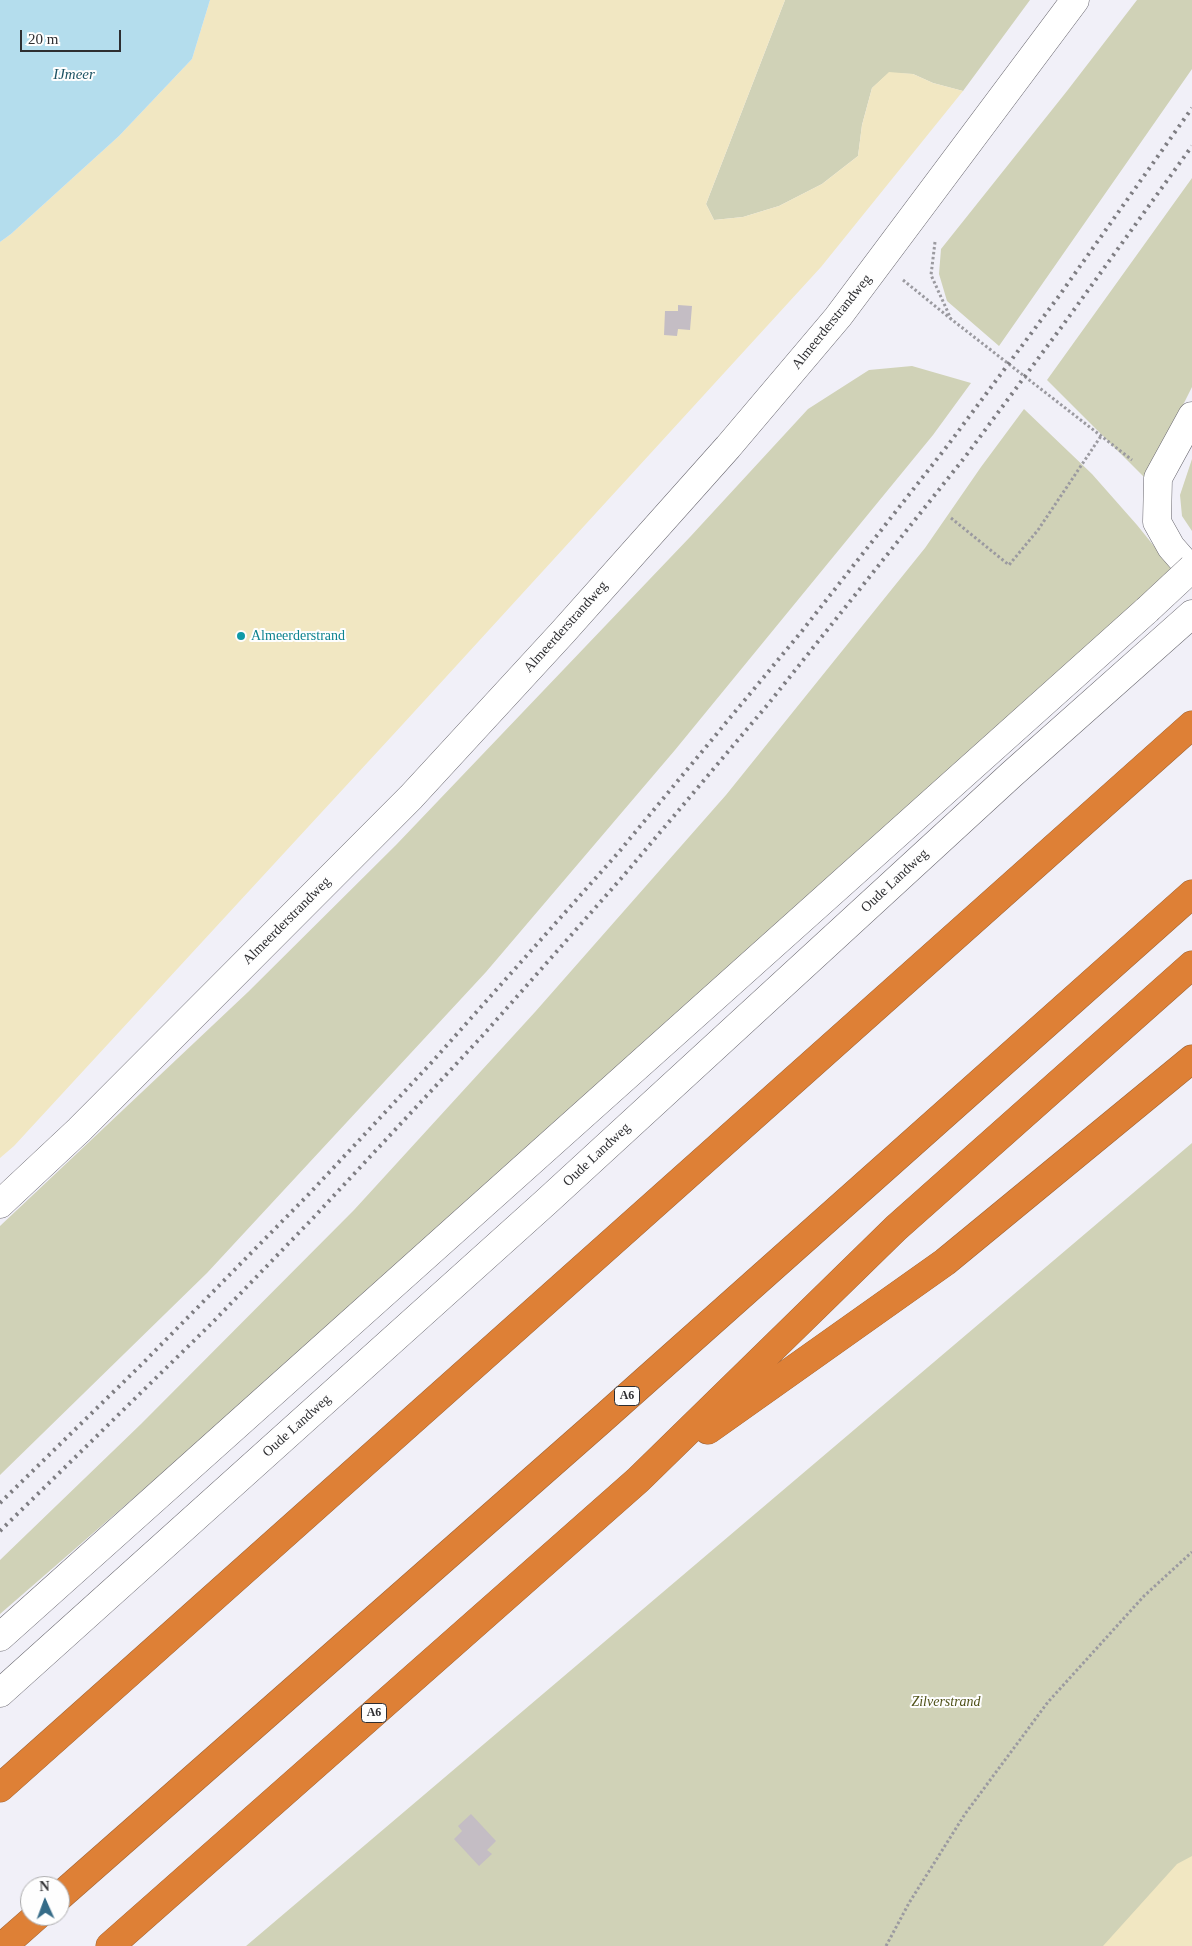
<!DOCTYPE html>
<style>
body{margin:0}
#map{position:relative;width:1192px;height:1946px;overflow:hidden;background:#f1f0f8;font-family:"Times New Roman",serif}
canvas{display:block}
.north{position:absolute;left:20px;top:1876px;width:50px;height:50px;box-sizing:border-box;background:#fefefe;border:1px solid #ababac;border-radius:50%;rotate:358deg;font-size:14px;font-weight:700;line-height:20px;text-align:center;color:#2e2e31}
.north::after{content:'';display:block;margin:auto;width:18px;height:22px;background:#356b87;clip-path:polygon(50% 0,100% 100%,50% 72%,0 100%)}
.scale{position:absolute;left:20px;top:30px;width:101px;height:22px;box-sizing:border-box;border:2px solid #2e2e31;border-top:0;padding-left:6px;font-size:15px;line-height:18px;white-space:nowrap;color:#2e2e31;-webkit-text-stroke:4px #fefefe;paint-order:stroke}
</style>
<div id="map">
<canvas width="1192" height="1946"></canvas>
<div class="north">N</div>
<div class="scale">20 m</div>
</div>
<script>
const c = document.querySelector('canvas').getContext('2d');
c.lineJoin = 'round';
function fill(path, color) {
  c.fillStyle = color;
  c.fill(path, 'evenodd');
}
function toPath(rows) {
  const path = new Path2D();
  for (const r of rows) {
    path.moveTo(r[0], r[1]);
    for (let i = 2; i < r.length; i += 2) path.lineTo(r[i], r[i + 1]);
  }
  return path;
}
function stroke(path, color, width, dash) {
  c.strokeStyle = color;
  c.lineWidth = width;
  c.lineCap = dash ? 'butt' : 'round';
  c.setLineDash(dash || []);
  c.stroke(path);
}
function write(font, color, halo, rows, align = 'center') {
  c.font = font + ' "Times New Roman",serif';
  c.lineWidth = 4;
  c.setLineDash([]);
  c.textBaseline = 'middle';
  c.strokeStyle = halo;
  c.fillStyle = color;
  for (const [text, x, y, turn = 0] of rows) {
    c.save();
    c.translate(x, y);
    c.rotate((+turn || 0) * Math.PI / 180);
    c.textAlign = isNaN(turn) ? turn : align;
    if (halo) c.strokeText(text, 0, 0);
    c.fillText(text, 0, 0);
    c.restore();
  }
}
fill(toPath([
 [785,0,1030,0,963,91,933,83,913,74,889,73,872,88,862,125,858,156,822,184,779,206,743,217,714,220,706,204],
 [1137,0,1192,0,1192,69,999,346,947,301,939,274,941,249,1067,91],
 [1192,178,1192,387,1146,479,1047,380],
 [912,366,971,383,933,435,675,750,486,972,207,1273,0,1475,0,1226,248,992,396,845,690,537,808,409,869,370],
 [1024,409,1092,474,1137,525,1179,577,602,1091,0,1614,0,1560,141,1424,354,1210,535,1012,726,795,925,548,981,467],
 [1192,459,1192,531,1182,516,1180,495],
 [1192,1143,1192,1946,246,1946]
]), '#d0d2b7');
fill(toPath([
 [210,0,785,0,706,204,714,220,743,217,779,206,822,184,858,156,862,125,872,88,889,72,913,74,933,83,963,91,821,267,403,724,14,1146,0,1158,0,242,11,234,119,136,192,59],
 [1192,1856,1192,1946,1103,1946,1177,1864]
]), '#f1e7c2');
fill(toPath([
 [0,0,210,0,192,59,119,136,11,234,0,242]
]), '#b4dded');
fill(toPath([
 [678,305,692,306,690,330,678,329,677,336,664,335,665,311,678,311],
 [471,1814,496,1841,487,1850,492,1854,479,1866,454,1839,462,1831,458,1826]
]), '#c4bdc4');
const minor = toPath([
 [1192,416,1158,478,1157,522,1171,547,1192,571],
 [0,1204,79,1130,411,797,563,632,728,447,838,317,1075,0],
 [0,1637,1147,610],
 [0,1693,546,1202,1012,774,1192,614]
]);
const highway = toPath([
 [708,1430,945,1262,1192,1059],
 [0,1788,1192,725],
 [60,1896,600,1421,1192,894],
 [3,1946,37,1916],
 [110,1946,638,1480,896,1228,1192,965]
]);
stroke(minor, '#67656d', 29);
stroke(highway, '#a06334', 29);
stroke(toPath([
 [935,242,931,275,951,319,1132,460],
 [903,280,951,319],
 [951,518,1009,565,1038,530,1101,436],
 [886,1946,909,1903,965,1814,1048,1702,1144,1596,1192,1552]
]), '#9b9aa0', 3, [2.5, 2.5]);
stroke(minor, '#fff', 28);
stroke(highway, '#de8036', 28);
stroke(toPath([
 [0,1503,145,1361,309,1194,432,1062,618,853,802,631,948,445,1059,296,1192,108],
 [0,1531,213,1322,315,1216,484,1034,625,874,769,703,965,457,1063,325,1192,146]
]), '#7e7d82', 4, [2.5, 5]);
const minorBridge = toPath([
 [1147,610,1192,568]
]);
stroke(minorBridge, '#67656d', 29, []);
stroke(minorBridge, '#fff', 28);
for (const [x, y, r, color] of [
 [241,636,5,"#0f9aa8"]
]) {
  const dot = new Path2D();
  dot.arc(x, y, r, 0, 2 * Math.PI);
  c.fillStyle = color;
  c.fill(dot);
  stroke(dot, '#fefefe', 2);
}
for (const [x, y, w] of [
 [627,1396,25],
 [374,1713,25]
]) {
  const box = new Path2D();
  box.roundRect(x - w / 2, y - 9.5, w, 19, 4);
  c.fillStyle = '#fefefe';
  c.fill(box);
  stroke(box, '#2e2e31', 1);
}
write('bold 12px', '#2e2e31', null, [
 ["A6",627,1396],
 ["A6",374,1713]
]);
write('14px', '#2e2e31', '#fefefe', [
 ["Almeerderstrandweg",832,322,-51],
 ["Almeerderstrandweg",566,627,-48],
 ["Oude Landweg",895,881,-43],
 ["Almeerderstrandweg",287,921,-45],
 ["Oude Landweg",597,1155,-43],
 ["Oude Landweg",297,1426,-42]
]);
write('14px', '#0d838f', '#fefefe', [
 ["Almeerderstrand",251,636]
], 'left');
write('italic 14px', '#51531a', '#fefefe', [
 ["Zilverstrand",946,1702]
]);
write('italic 15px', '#1c5263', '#fefefe', [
 ["IJmeer",74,75]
]);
</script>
